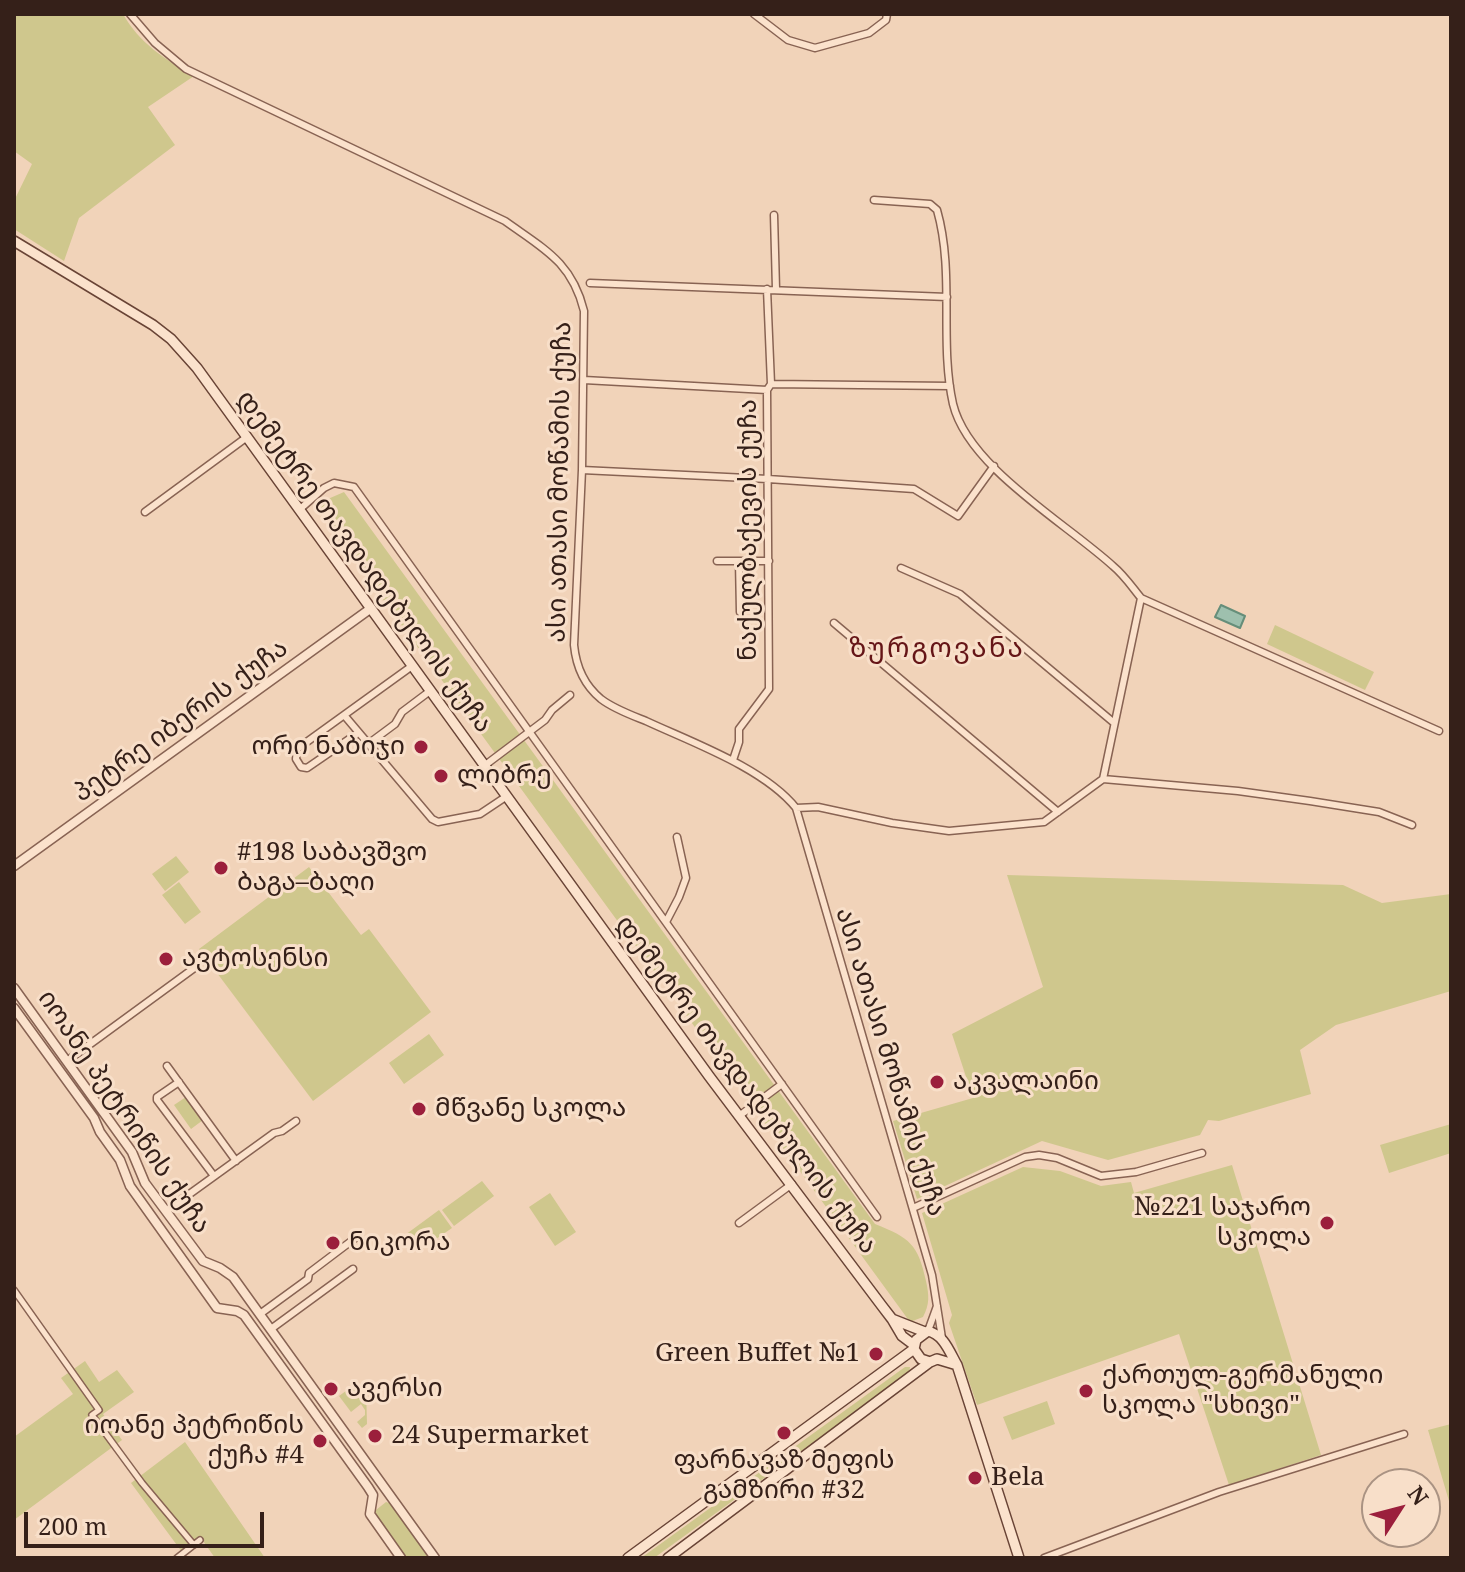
<!DOCTYPE html>
<meta charset="utf-8">
<style>
body{margin:0}
#map{position:relative;width:1465px;height:1572px;overflow:hidden;background:#f1d3b9;font-family:"Noto Serif",serif}
canvas{display:block}
.frame{position:absolute;inset:0;border:16px solid #352019;pointer-events:none}
.north{position:absolute;left:1361px;top:1468px;width:80px;height:80px;box-sizing:border-box;background:#f8dfc9;border:2px solid #aa9383;border-radius:50%;rotate:54deg;font-size:22px;font-weight:700;line-height:32px;text-align:center;color:#352019}
.north::after{content:'';display:block;margin:auto;width:28px;height:36px;background:#9b1f3c;clip-path:polygon(50% 0,100% 100%,50% 72%,0 100%)}
.scale{position:absolute;left:24px;top:1512px;width:240px;height:36px;box-sizing:border-box;border:4px solid #352019;border-top:0;padding-left:10px;font-size:24px;line-height:28px;white-space:nowrap;color:#352019;-webkit-text-stroke:6px #f8dfc9;paint-order:stroke}
</style>
<div id="map">
<canvas width="1465" height="1572"></canvas>
<div class="frame"></div>
<div class="north">N</div>
<div class="scale">200 m</div>
</div>
<script>
const ctx = document.querySelector('canvas').getContext('2d');
ctx.lineJoin = 'round';
function fill(path, color) {
  ctx.fillStyle = color;
  ctx.fill(path, 'evenodd');
}
function strokePath(path, color, width, dash) {
  ctx.strokeStyle = color;
  ctx.lineWidth = width;
  ctx.lineCap = dash ? 'butt' : 'round';
  ctx.setLineDash(dash || []);
  ctx.stroke(path);
}
function write(font, color, halo, rows, align = 'center') {
  ctx.font = font + ' "Noto Serif","Noto Sans Georgian",serif';
  ctx.lineWidth = 6;
  ctx.setLineDash([]);
  ctx.textBaseline = 'middle';
  ctx.strokeStyle = halo;
  ctx.fillStyle = color;
  for (const [text, x, y, turn = 0] of rows) {
    ctx.save();
    ctx.translate(x, y);
    ctx.rotate((+turn || 0) * Math.PI / 180);
    ctx.textAlign = isNaN(turn) ? turn : align;
    if (halo) ctx.strokeText(text, 0, 0);
    ctx.fillText(text, 0, 0);
    ctx.restore();
  }
}
fill(new Path2D(`
 M14,14H123C139,43 166,60 194,76L148,107L175,145L79,218L64,261L14,229V201L32,164L14,151Z
 M344,492L875,1224C910,1238 918,1244 926,1281C929,1295 930,1304 923,1317L910,1322L314,505Z
 M1275,625L1374,672L1365,690L1267,644Z
 M176,856L189,872L165,891L152,874Z
 M309,867L361,935L369,929L431,1012L313,1101L199,949Z
 M1007,875L1343,885L1382,903L1451,894V991L1336,1025L1300,1050L1311,1094L1219,1121L1208,1120L1200,1135L1108,1160L1042,1141L917,1199L893,1121L973,1098L952,1034L1043,987Z
 M179,882L201,912L185,924L162,895Z
 M429,1034L444,1055L404,1084L389,1063Z
 M186,1097L203,1120L191,1129L174,1105Z
 M1451,1124V1153L1389,1173L1380,1145Z
 M1232,1165L1321,1455L1229,1485L1179,1334L977,1405L949,1323L952,1315L922,1213L1023,1167L1060,1171L1101,1186L1131,1182L1134,1193Z
 M482,1181L494,1196L454,1226L442,1210Z
 M550,1193L576,1232L555,1246L529,1207Z
 M439,1210L452,1228L417,1252L405,1235Z
 M85,1361L99,1382L117,1370L134,1392L103,1414L122,1440L14,1520V1437L73,1394L61,1378Z
 M905,1367H910L909,1373L654,1558H641Z
 M354,1385L356,1395L366,1387L367,1424L362,1428L357,1422L365,1415V1410L361,1404L351,1412L339,1396Z
 M1047,1401L1055,1424L1012,1440L1003,1417Z
 M1451,1424V1500L1449,1501L1428,1430Z
 M185,1442L265,1558H215L201,1538L182,1552L131,1483Z
 M386,1502L392,1504L431,1558H405L375,1517L376,1510Z`), '#cfc78d');
const water = new Path2D(`
 M1221,605L1245,616L1240,628L1215,617Z`);
fill(water, '#9ec0ae');
strokePath(water, '#668e7a', 2);
const pedestrian = new Path2D(`
 M14,1290L99,1410L92,1415L142,1483L194,1545
 M177,1558L200,1540`);
const minor = new Path2D(`
 M130,14L155,43L186,69L505,221C544,249 572,262 584,311L582,470L574,645C576,666 584,685 601,699C614,709 631,715 646,721C691,742 764,768 796,808L932,1275L942,1338
 M754,14L788,40L815,48L869,33L886,20L887,14
 M874,200L930,204L937,210C955,273 939,341 953,404C968,467 1066,523 1113,566C1124,575 1132,587 1141,598L1439,731
 M774,215L776,289
 M590,283L947,297
 M584,380L767,390
 M771,384L950,386
 M582,470L768,479L914,489L958,516L994,466
 M299,510L324,488L334,483L354,487L877,1217
 M145,512L247,437
 M717,561H769
 M739,561L740,612
 M901,568L960,594L1113,722
 M834,623L1058,812
 M344,715L432,819L438,822L480,814L507,796
 M358,733L307,768L301,767L296,759L297,749L412,666
 M368,744L395,724L402,712L430,691
 M733,760L739,742V729L769,689L767,390L771,384L767,289
 M484,766L545,720L552,710L570,695
 M1103,779L1238,791L1310,801L1379,812L1412,825
 M796,808L818,807L892,823L949,831L1044,822L1103,779L1141,598
 M666,922L679,897L686,878L677,837
 M67,1061L197,966
 M167,1066L236,1161
 M179,1082L157,1097V1100L214,1176
 M739,1116L782,1084
 M913,1208L1025,1157L1039,1155L1057,1158L1101,1176L1136,1172L1202,1153
 M166,1211L274,1133L282,1131L296,1121
 M739,1223L792,1184
 M260,1314L308,1279L309,1273L358,1236
 M271,1329L353,1269
 M928,1331L937,1306
 M1044,1558L1219,1492L1404,1434`);
const tertiary = new Path2D(`
 M14,866L370,609
 M14,988L132,1152L145,1183L203,1261L220,1268L233,1277L435,1558
 M14,1008L94,1118L100,1132L120,1160L130,1186L217,1308L237,1311L244,1315L368,1487L373,1495L370,1514L401,1558`);
const secondary = new Path2D(`
 M14,241L153,325L171,339L197,368L709,1076L882,1306L892,1319L925,1332
 M892,1319L902,1336L914,1345
 M957,1365L937,1359L930,1362L921,1359L914,1349L916,1340L928,1331C944,1335 949,1351 957,1365L1019,1558
 M628,1558L914,1349
 M668,1558L930,1362`);
strokePath(pedestrian, '#886353', 8);
strokePath(minor, '#886353', 9);
strokePath(tertiary, '#886353', 11);
strokePath(secondary, '#694436', 12);
strokePath(pedestrian, '#fbe2cc', 5);
strokePath(minor, '#fbe2cc', 6);
strokePath(tertiary, '#fbe2cc', 8);
strokePath(secondary, '#fbe2cc', 9);
for (const [x, y, r, color] of [
 [421,747,8,"#9b1f3c"],
 [441,776,8,"#9b1f3c"],
 [221,868,8,"#9b1f3c"],
 [166,959,8,"#9b1f3c"],
 [937,1082,8,"#9b1f3c"],
 [419,1109,8,"#9b1f3c"],
 [1327,1223,8,"#9b1f3c"],
 [333,1243,8,"#9b1f3c"],
 [876,1354,8,"#9b1f3c"],
 [331,1389,8,"#9b1f3c"],
 [1086,1391,8,"#9b1f3c"],
 [784,1433,8,"#9b1f3c"],
 [375,1436,8,"#9b1f3c"],
 [320,1441,8,"#9b1f3c"],
 [975,1478,8,"#9b1f3c"]
]) {
  const dot = new Path2D();
  dot.arc(x, y, r, 0, 2 * Math.PI);
  ctx.fillStyle = color;
  ctx.fill(dot);
  strokePath(dot, '#f8dfc9', 3);
}
write('26px', '#352019', '#f8dfc9', [
 ["ასი ათასი მოწამის ქუჩა",560,482,-89],
 ["ნაქულბაქევის ქუჩა",749,530,-90],
 ["დემეტრე თავდადებულის ქუჩა",364,562,54],
 ["პეტრე იბერის ქუჩა",181,721,-36],
 ["ასი ათასი მოწამის ქუჩა",890,1062,73],
 ["დემეტრე თავდადებულის ქუჩა",746,1085,53],
 ["იოანე პეტრიწის ქუჩა",124,1112,56]
]);
write('26px', '#352019', '#f8dfc9', [
 ["ორი ნაბიჯი",405,747,"right"],
 ["ლიბრე",457,776],
 ["#198 საბავშვო",237,853],
 ["ბაგა–ბაღი",237,883],
 ["ავტოსენსი",182,959],
 ["აკვალაინი",953,1082],
 ["მწვანე სკოლა",435,1109],
 ["№221 საჯარო",1311,1208,"right"],
 ["სკოლა",1311,1238,"right"],
 ["ნიკორა",349,1243],
 ["Green Buffet №1",860,1354,"right"],
 ["ქართულ-გერმანული",1102,1376],
 ["სკოლა \"სხივი\"",1102,1406],
 ["ავერსი",347,1389],
 ["იოანე პეტრიწის",304,1426,"right"],
 ["ქუჩა #4",304,1456,"right"],
 ["24 Supermarket",391,1436],
 ["ფარნავაზ მეფის",784,1461,"center"],
 ["გამზირი #32",784,1491,"center"],
 ["Bela",991,1478]
], 'left');
ctx.letterSpacing = '2px';
write('28px', '#651517', '#f8dfc9', [
 ["ზურგოვანა",937,649]
]);
ctx.letterSpacing = '0px';
</script>
